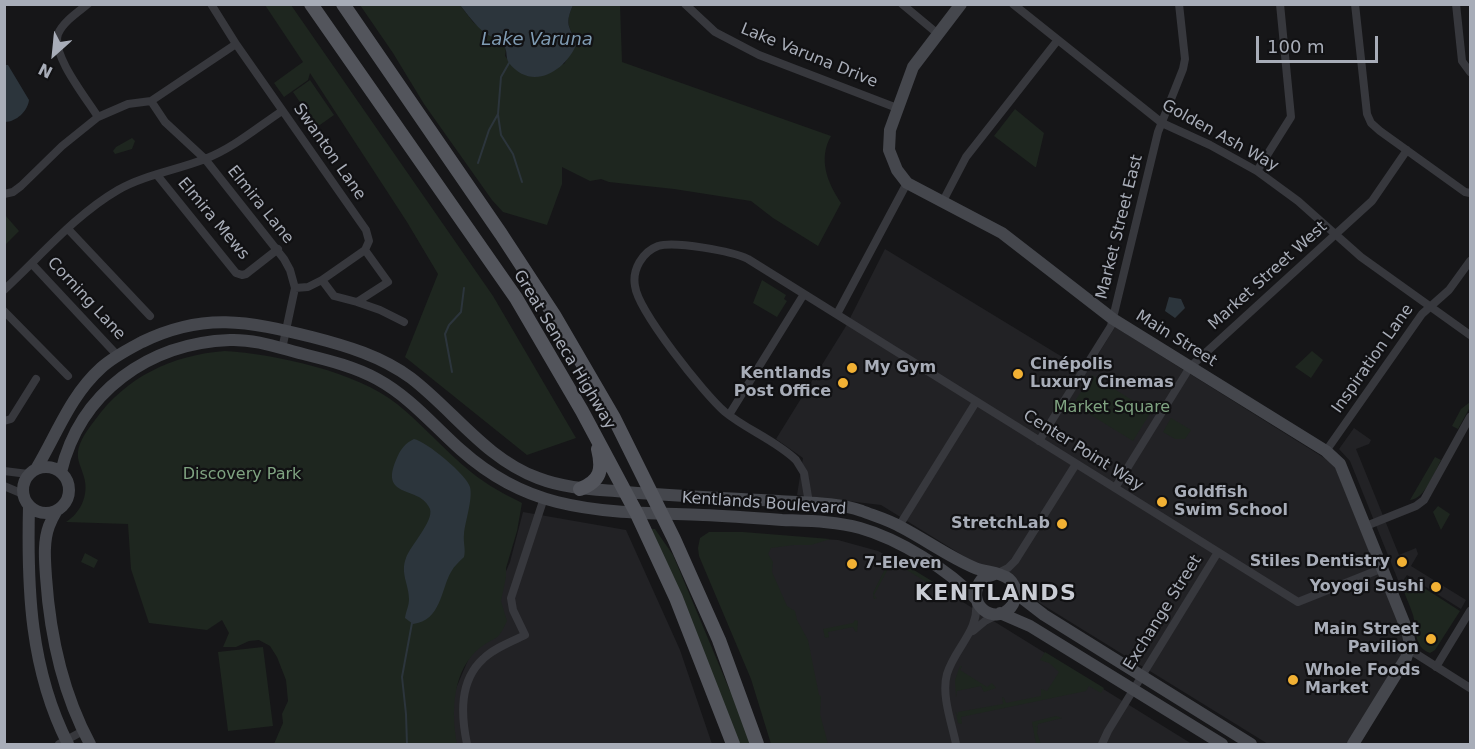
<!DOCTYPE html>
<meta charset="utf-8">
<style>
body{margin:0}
#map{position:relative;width:1475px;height:749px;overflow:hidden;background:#161618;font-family:"DejaVu Sans",sans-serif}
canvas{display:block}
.frame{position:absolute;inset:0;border:6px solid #a8adb8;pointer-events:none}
.north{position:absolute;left:24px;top:24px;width:60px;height:60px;-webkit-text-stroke:4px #111113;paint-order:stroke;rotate:207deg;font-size:16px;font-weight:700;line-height:24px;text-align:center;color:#a8adb8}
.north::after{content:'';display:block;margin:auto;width:21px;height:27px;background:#a8adb8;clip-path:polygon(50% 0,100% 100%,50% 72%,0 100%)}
.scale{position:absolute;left:1256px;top:36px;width:122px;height:27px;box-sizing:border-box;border:3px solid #a8adb8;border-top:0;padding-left:8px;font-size:18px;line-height:21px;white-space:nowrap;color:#a8adb8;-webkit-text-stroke:4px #111113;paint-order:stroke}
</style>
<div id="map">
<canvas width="1475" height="749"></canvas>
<div class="frame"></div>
<div class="north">N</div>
<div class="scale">100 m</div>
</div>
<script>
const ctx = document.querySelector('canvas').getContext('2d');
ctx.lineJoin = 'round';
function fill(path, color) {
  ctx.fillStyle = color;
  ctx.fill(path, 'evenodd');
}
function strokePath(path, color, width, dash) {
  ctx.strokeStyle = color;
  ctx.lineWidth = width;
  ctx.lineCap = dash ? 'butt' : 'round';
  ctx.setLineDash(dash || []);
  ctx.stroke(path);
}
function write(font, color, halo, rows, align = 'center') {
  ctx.font = font + ' "DejaVu Sans",sans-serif';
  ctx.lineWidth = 4.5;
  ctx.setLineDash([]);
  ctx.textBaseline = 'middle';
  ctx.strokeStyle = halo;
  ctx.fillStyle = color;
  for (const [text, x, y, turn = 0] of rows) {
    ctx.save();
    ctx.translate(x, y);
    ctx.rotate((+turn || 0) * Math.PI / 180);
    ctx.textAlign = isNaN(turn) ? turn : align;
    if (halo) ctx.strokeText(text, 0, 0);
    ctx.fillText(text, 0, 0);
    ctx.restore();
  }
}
fill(new Path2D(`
 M885,249L1087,372L1115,327L1334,464L1403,634L1404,641L1399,661L1347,744H1268L881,505L797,495L803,458L776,439L846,326Z
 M1354,428L1371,440L1369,444L1356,449L1399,555L1416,548L1418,554L1411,566L1466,600L1461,609L1407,575L1400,585L1350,461L1339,449Z
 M523,512L626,530L680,650L712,744H455L451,732L454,693L510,562Z
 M720,533L838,540L878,551L895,560L1192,744H775Z`), '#222225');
fill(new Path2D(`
 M265,5H291L493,296L576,438L527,455L405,357L438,274L407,222L310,73L308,80L284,97L274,83L303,62Z
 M360,5H460L473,22L504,45L506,49L505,56L518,71L564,64L577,43C568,25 565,23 573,5H620L622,62L831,136C818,159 827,182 841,203L818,246L773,218L751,201L674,189L609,182L601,179L590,181L562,167V184L547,225L503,212L492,200L424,104L393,53Z
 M310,80L334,115L317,127L293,92Z
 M1015,109L1044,133L1036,167H1035L994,136Z
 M132,138L135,141L132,149L115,154L113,151L116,147Z
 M5,215L19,231L5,245H4Z
 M762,280L786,295L784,299L787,301L777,317L753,303Z
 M225,351C275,354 358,372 397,404C423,425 445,451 471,472C487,485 504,494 522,503L517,531L506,568V577L501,601L507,621C497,642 498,635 481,647C452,669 451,712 457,744H274L283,723L282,714L288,701L286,680L277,657L270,646L259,640L249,641L236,647H223L229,633L222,620L207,630L149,623L131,569L128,524L66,522C82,512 90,492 83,474C81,466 77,461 78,452C79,441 88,429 95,420C126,377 172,355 225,351Z
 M1312,351L1323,360L1311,378L1295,367Z
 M1092,375L1151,412L1133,441L1073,404Z
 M1470,402V407L1458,429L1452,426L1461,409Z
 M1171,418L1191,430L1185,439H1175L1163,432Z
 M1435,457L1441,460C1434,473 1425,499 1410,500Z
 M1438,506L1450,514L1441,530L1433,512Z
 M650,529H655L673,555L730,691H733L752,744H738Z
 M709,532H743L830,539L811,545H794L771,548L768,554L773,562L772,572L787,606L795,611L797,620L808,640L819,695L821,696L820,714L828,744H771L751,679L699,556L698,548L700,538Z
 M85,553L98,560L94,568L81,562Z
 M891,557H893L951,593L949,596L897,564L895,568L890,565L874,595L877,598L874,599L873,593Z
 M1407,577L1460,611L1435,650L1430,653C1413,647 1417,629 1413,615C1410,605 1405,596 1402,586Z
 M855,620L858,621L857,632L855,631L853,627L828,632L829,637L825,638L823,629L853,623Z
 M263,647L273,726L228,731L218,652Z
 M1045,652L1104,688L1101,693L1089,686L1086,691L961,717L962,724L958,723L955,710L958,716V712L1003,704L1002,697L1004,698L1006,703L1041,696V689L1047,691L1059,672L1049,663L1040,660Z
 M960,666H962L960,670L987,687L992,683L996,688L984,692L981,686L957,691L956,697L955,680Z
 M1056,716L1062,718L1038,724V726L1034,727H1038L1037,733L1041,744H1036L1032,722Z`), '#1e261f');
fill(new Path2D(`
 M460,5H573C565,24 568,25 577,43C566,71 532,92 509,63C505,57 508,51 504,46C500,40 491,37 485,33C475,25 468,15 460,5Z
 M4,65H8L29,100C28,111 16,122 5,122Z
 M1169,297L1181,299L1185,308L1175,318L1165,311Z
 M414,439C426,441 467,475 470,487C473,499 465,522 464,534C463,542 466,550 464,557C459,562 454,566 451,572C441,589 441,621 413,624L405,618C406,611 409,606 409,599C409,585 400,573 406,558C410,546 434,521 430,509C421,485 379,500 396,460C400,450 405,443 414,439Z`), '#2c353c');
strokePath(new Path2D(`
 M498,115L501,135L513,154L522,182
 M478,163L489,130L498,114L501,77L509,63
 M452,372L445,334L449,325L461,312L464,288
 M407,744L406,714L402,677L412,623`), '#2c353c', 2);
strokePath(new Path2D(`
 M88,4C78,12 63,22 58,34C51,55 87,99 98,117
 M211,4L236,44L366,230L369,241L365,250L322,280L308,287L295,288
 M685,4L715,32L759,55L897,108
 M902,4L938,34
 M1013,4L1162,123L1210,145L1257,171L1298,201L1361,257L1470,335
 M1355,4L1367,114L1371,123L1380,131L1465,192L1470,193
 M1456,4L1462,61L1470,72
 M151,101L165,122L205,159L284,259L290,270L295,288L282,349
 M1257,171L1291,117L1280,4
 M157,175L236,273L242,275L246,274L278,249
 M4,194L13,192L21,186L62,146L98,117L128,104L151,101L236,44
 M943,201L966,157L1057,41
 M68,229L150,316
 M32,264L117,355
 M322,280L334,296L357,302L388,282L365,250
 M4,290C41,256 75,215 118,190C144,175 177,170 205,159C232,149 258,127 282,111
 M357,302L380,310L404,322
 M4,311L68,376
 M837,314L907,183
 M729,415L804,294
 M4,421L11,419L36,379
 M1039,441L1111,326L1158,132L1183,69L1185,59L1179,4
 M1326,451L1422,314L1449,290L1470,261
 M4,471L28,474
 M4,486L23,494
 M1115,488L1190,367L1372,201L1407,150
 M809,503L804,473L796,460C775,440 747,430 725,412C704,394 638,311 635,286C632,270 642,252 658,246C675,241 732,251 748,259L1298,602L1383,568
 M899,526L976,402
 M1366,526L1416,506L1424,500L1470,417
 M996,574L1008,568L1015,561L1076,464
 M973,631L985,621L997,615
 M1410,650L1470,688
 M1436,667L1470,611
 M59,744L83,731
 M467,744C461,715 459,681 483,659C494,648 511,642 525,635L513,610L511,598L544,498
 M956,744C952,724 941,695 947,674C955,647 980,631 976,600
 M1102,744L1108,731L1218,552`), '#37383d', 8);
strokePath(new Path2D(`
 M961,4L913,67L894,119L890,130L889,150L897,170L907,183L1002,233L1113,319L1326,451L1340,464L1407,630L1410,644L1406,658L1353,744
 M23 490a23 23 0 1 1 46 0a23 23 0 1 1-46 0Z
 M36,469C57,434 70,396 101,368C113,357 127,350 142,342C203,312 248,321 312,337C347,346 381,356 411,378C454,411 486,459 538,478C564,488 589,489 615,491C669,496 724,498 778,501C806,503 835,502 862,511C875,516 889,520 901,527C926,540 949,557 975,568C985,572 1000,572 1009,579C1017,586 1017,599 1011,607C994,627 963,603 982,579L995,574
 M61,472C80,392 149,343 230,340C257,339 282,349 307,355C331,361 355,367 377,379C410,397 433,425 461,450C489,475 521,493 557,502C605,514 654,513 703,515C730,516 756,518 782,520C808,521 835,521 860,528C899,539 949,570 976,599
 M29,506C27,589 30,669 68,744
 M57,510C54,515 51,521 49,526C43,542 45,561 46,577C50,636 62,692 90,744
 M1014,586L1022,598L1044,615L1251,744
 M1000,613L1030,626L1222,744`), '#45474d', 12);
strokePath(new Path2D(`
 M311,4L516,298L582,411L637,514L676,598L733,744
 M343,4L501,234L554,315L614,418L674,539L719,640L757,744
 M580,489C601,481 603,469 598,449`), '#53555c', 14);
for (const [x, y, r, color] of [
 [852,368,6,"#f2b134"],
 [1018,374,6,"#f2b134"],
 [843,383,6,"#f2b134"],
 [1162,502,6,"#f2b134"],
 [1062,524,6,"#f2b134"],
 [1402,562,6,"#f2b134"],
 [852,564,6,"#f2b134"],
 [1436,587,6,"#f2b134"],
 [1431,639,6,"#f2b134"],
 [1293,680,6,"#f2b134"]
]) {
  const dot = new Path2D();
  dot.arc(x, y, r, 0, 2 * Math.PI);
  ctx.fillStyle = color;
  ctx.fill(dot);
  strokePath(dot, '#111113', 2);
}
write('16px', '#a8adb8', '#111113', [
 ["Lake Varuna Drive",809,56,22],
 ["Golden Ash Way",1220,136,29],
 ["Swanton Lane",329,152,55],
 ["Elmira Lane",260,205,51],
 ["Elmira Mews",213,219,50],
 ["Market Street East",1120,227,-76],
 ["Market Street West",1268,276,-42],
 ["Corning Lane",86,299,47],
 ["Main Street",1176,339,32],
 ["Great Seneca Highway",564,350,59],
 ["Inspiration Lane",1373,359,-55],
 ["Center Point Way",1083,451,32],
 ["Kentlands Boulevard",764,504,4],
 ["Exchange Street",1163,613,-58]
]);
write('bold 16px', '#a8adb8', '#111113', [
 ["Cinépolis",1030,365],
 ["Luxury Cinemas",1030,383],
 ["My Gym",864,368],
 ["Kentlands",831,374,"right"],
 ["Post Office",831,392,"right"],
 ["Goldfish",1174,493],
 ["Swim School",1174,511],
 ["StretchLab",1050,524,"right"],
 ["Stiles Dentistry",1390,562,"right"],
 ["7-Eleven",864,564],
 ["Yoyogi Sushi",1424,587,"right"],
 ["Main Street",1419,630,"right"],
 ["Pavilion",1419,648,"right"],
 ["Whole Foods",1305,671],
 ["Market",1305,689]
], 'left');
write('16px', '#7fa381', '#111113', [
 ["Market Square",1112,408],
 ["Discovery Park",242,475]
]);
write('italic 18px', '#7f9bb3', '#111113', [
 ["Lake Varuna",537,40]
]);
ctx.letterSpacing = '1.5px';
write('bold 22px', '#c9ccd4', '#111113', [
 ["KENTLANDS",996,594]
]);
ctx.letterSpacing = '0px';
</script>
